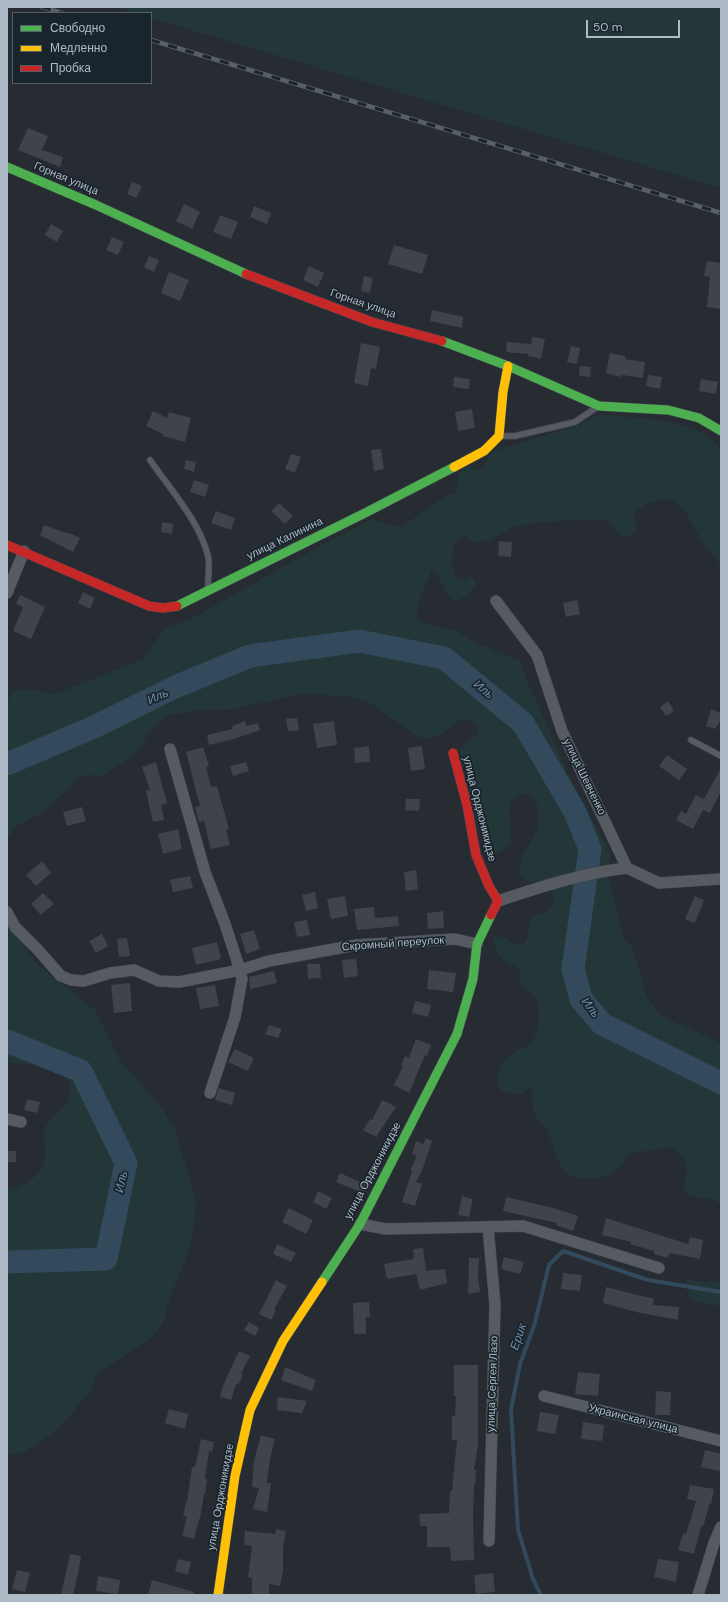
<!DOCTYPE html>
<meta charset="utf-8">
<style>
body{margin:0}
#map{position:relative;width:728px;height:1602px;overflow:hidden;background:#262c32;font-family:"DM Sans",sans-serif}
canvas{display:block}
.frame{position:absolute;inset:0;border:8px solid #aebac5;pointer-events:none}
.legend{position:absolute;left:12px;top:12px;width:140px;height:72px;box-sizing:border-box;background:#19242d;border:1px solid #55606a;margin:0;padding:5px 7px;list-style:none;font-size:12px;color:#aebac5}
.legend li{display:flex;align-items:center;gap:8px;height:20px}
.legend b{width:20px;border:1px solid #55606a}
.scale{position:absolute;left:586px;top:20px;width:94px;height:18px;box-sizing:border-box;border:2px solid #aebac5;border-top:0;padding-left:5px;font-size:12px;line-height:14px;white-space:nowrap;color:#aebac5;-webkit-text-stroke:3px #19242d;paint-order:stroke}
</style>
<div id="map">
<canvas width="728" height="1602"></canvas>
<div class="frame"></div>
<ul class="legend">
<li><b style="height:5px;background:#4caf50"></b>Свободно</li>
<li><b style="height:5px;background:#ffc107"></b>Медленно</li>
<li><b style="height:5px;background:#c62828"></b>Пробка</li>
</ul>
<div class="scale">50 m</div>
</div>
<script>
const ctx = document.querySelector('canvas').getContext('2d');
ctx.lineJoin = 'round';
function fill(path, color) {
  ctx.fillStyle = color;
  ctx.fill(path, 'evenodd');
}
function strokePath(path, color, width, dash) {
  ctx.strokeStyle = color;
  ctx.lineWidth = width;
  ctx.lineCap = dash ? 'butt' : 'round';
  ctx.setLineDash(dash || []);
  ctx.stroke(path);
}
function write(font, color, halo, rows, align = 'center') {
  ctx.font = font + ' "DM Sans",sans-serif';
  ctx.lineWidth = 3.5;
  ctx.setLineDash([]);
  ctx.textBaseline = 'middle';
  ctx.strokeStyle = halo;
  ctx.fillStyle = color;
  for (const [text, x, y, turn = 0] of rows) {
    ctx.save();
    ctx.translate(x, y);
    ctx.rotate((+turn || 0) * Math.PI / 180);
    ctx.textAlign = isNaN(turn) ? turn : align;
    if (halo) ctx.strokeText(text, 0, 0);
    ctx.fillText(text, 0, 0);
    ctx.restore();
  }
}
fill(new Path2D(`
 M116,7H721V188L151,18V13H136Z
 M601,414C631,418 703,419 719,448C725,458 717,472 721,484V567L715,556L703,544L686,512L674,500L665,499L648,503L634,513L637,531L630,536L622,537L611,524L605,519L539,522L513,527L491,540L472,542L467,536L459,539L453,545L452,564L453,572L458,579L465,580L472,576L476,584C471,593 466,597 456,601L448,597L438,575L432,570C425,585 416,602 417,619L432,626L458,631L474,642L520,661L523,671L569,776L610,853L609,880L624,940L631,945L642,978L646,995L656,1010L661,1016L721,1043V1204C717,1202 711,1199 707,1198C699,1197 690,1199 685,1190C682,1183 688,1176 687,1169C687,1159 678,1149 668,1148C662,1147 636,1153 628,1154C624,1166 614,1175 602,1177C591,1179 571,1180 564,1171C557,1163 552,1141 548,1131C545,1124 539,1122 536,1117C531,1109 533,1097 532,1087C519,1096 516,1096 501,1090C495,1081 497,1068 505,1059C511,1052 524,1049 531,1043C538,1038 541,1009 538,1002C534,994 527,989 520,984V969C502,960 498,959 493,939L500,936L516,944H524L528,936L530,918C541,914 558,909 553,894C552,890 548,887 545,886C537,882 529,882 521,878C515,861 529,846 536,831C540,821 540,799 529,794C525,793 521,794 517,796C494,808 532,847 492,855L479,834L460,750L465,743L478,733V725C475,724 472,721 469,720C450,715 443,749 415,735L369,702L351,697L304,693L234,709L196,710L171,715L163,718L150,730L142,745L130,758L102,776L93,775L77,778L71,786L41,814L18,825L7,839V704C14,679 38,693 55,694L145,658L165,627L189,620L311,551L372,519L396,527L404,525L448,495L455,493C459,480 456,473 468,465L474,470L482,469L490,455L496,450L576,426Z
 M7,923L36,963L96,1011L119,1059L162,1108L175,1130L195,1198L196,1206L193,1232L189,1250L170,1298L163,1323L152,1337L146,1342L139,1346L99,1372L94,1380L92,1390C69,1415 43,1453 7,1455V1191C28,1184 48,1174 45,1148C45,1141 42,1134 45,1128C50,1118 61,1112 67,1102C86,1066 28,1065 7,1062Z
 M685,1280H693L701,1282L721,1281V1306L696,1301L689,1297Z`), '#233738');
strokePath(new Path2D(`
 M541,1595L533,1579L518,1530L511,1410L520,1364L534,1326L549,1265L563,1251L648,1280L721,1292`), '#33495c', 4);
strokePath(new Path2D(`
 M7,764L94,727L175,687L250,656L359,641L444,658L523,723L575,812L590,849L573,969L581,999L602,1024L721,1083
 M7,1041L81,1071L126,1163L106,1259L7,1262`), '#33495c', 23);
fill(new Path2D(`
 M28,128L48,136L42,150L63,157L60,167L18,150Z
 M132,182L142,186L136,198L127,194Z
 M184,204L200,212L192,229L176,221Z
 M254,206L271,213L267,224L250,217Z
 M220,215L238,222L231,239L213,232Z
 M51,224L63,231L57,242L45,235Z
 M112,237L124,242L118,255L106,250Z
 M394,245L428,255L422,274L388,264Z
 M149,256L159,260L154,272L144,267Z
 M707,261L721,263V309L707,307L710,277L704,276Z
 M309,266L324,273L318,287L303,280Z
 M169,272L189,280L180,301L161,293Z
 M364,276L373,278L370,293L361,291Z
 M432,310L463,317L462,328L430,321Z
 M532,337L545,339L541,359L528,356L529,354L506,352L507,342L531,344Z
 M361,343L380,347L376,369L371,368L368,386L354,383Z
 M571,346L580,348L577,364L567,362Z
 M610,353L625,356V359L645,362L643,378L622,375L621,377L606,373Z
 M580,366L591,367L590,377L579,376Z
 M648,375L662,377L660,389L646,386Z
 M454,377L470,379L469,389L453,387Z
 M701,379L718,382L716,394L699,391Z
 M472,409L475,428L458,431L455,412Z
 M153,411L167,418L169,412L191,418L185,442L163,436V434L146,426Z
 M381,449L384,469L374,471L371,450Z
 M291,454L301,457L295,473L285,469Z
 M186,460L196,462L194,472L184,469Z
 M194,480L209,485L205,497L190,492Z
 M279,503L293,516L285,524L271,511Z
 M216,511L235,518L231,530L211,523Z
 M162,522L173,524L172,534L161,532Z
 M44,525L69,534V533L80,538L73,552L40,535Z
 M499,541L512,542L511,557L498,556Z
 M83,592L95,598L90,609L78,603Z
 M20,595L45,607L31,639L13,631L23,607L16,604Z
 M577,600L580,614L566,617L563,603Z
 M668,701L674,711L666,716L660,707Z
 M711,709L721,713V720L715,729L706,726Z
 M297,718L299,730L288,731L286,719Z
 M245,721L247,726L258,723L260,730L234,739L209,745L207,735L233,729L232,726Z
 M334,721L337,745L317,748L313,724Z
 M369,746L370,762L355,763L354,748Z
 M422,746L425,769L411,771L408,748Z
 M203,747L209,766L206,767L211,787L217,786L229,829L226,830L230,845L211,849L204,821L199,822L195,807L200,806L186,752Z
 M667,755L687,769L679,780L659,766Z
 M156,762L167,803L161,805L164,820L153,822L146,791L150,790L142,767Z
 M246,762L249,771L233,776L230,766Z
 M721,768V791L710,813L703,810L693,829L676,820L681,811L686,814L696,795L704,799Z
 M406,799H420L419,811L405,810Z
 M82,807L86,821L67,826L63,812Z
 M178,829L182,849L163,854L158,834Z
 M42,861L51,873L36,886L26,875Z
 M416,870L418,889L406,891L404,872Z
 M190,876L193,888L173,892L170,880Z
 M315,892L318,908L306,911L302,895Z
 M43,893L54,904L41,915L31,904Z
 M345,896L348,916L331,919L327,899Z
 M695,896L704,900L695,923L685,919Z
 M374,907L375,918L398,916L399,926L357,930L354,909Z
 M443,911L444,928L428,929L427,913Z
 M307,920L310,935L297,937L294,922Z
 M254,930L260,949L246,954L240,934Z
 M102,934L108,946L96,953L89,941Z
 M127,938L130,956L119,957L117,939Z
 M217,942L221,959L196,965L192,948Z
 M356,959L358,976L344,978L342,960Z
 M307,964H320L321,978L308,979Z
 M429,970L456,973L453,992L427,989Z
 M274,971L277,983L250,989L249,977Z
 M130,983L132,1011L114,1013L111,985Z
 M215,985L219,1006L200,1009L196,988Z
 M415,1001L431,1005L428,1017L412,1013Z
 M269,1025L282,1029L278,1038L265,1034Z
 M416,1039L431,1045L427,1056L425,1055L409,1093L394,1085L403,1066L401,1065L405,1056L409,1058Z
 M235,1049L254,1058L248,1071L228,1062Z
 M219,1088L235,1093L232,1105L215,1100Z
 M27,1099L40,1102L37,1113L24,1110Z
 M382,1100L396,1107L376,1137L363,1130L370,1119L372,1120Z
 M426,1138L432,1141L423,1168L416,1182L422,1184L415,1206L402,1202L412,1171L410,1170L417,1156L412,1154L416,1141L423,1144Z
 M7,1151H16V1162H7Z
 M340,1173L369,1186L365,1194L336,1182Z
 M318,1191L332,1198L326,1209L313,1202Z
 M462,1196L473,1199L469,1217L458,1215Z
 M506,1197L553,1208L578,1216L573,1231L556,1225L557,1223L503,1211Z
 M289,1208L313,1220L306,1234L282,1222Z
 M606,1218L688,1244L690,1237L703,1240L700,1259L669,1253L668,1258L654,1254V1251L630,1244L631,1242L602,1235Z
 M277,1244L296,1253L291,1262L273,1254Z
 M423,1248L426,1271L445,1269L447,1283L420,1290L416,1274L387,1279L384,1264L414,1259L413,1249Z
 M504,1257L524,1262L520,1274L501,1269Z
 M469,1258H479L478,1277L480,1292L468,1294Z
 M563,1273L582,1275L580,1291L561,1289Z
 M276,1280L287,1286L274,1309L276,1310L271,1320L259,1314Z
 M606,1287L654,1299L653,1305L679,1307L678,1320L636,1312L603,1303Z
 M369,1302L370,1317H366V1334H354L353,1303Z
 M249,1322L259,1328L255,1336L244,1330Z
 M239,1351L250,1356L241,1374L243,1375L238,1385L236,1384L231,1400L220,1397L222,1388Z
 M454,1365H478V1444L474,1470H476L475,1485H474L473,1517L474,1560L451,1561L450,1547H427V1526H420L419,1514L449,1513L450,1491H452L457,1440H452V1416H455L456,1396H454Z
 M285,1367L316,1380L312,1391L281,1380Z
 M578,1372L600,1374L598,1396L575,1394Z
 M656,1391L671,1392L670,1415H655Z
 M278,1397L307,1401L302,1413L277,1410Z
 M169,1409L188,1414L185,1429L165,1423Z
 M540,1412L559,1415L555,1434L537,1431Z
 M583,1422L604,1425L602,1441L581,1439Z
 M261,1435L275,1439L270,1458L267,1483H271L267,1512L253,1509L259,1488L252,1487L254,1461Z
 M201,1439L214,1442L212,1452L209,1451L205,1479H207L205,1494H204L200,1519H199L194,1539L182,1536L187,1517L183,1516L186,1502H187L192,1467H195Z
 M705,1450L721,1454L720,1471L701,1467Z
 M690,1485L714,1489L711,1504L710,1503L703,1527L701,1526L694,1554L678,1550L683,1533L686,1534L696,1501L687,1499Z
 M276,1529L286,1531L283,1548V1571L280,1586L269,1584V1595H252V1578L248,1577L252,1546L244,1545L245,1531L275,1534Z
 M70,1554L81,1556L78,1574L73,1595H61Z
 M178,1559L191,1562L188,1575L175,1571Z
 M658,1559L679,1562L676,1582L654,1577Z
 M17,1570L30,1573L25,1592L12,1589Z
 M493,1573L495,1592L476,1594L474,1575Z
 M98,1576L120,1580L118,1594L96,1591Z
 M152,1580L194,1592V1595H148Z`), '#3e4449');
const lane = new Path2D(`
 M500,436H515L575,422L597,407
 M150,460C170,489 200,522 208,556C210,566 208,577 208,587
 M691,740L721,756`);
const street = new Path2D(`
 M7,593L24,551
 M496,601L537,655L562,731L627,868L659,883L721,879
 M170,749L205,872L225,924L240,970L242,979L235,1017L210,1093
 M498,901C540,887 583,873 627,868
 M7,912L15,927L38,950L61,976L71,980L84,981L110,973L134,970L159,981L179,982L240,970L269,961L356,945L455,939L477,944
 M7,1119L21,1122
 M360,1224L386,1229L523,1226L659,1268
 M488,1227L495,1304L489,1541
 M544,1396L721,1441
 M698,1595L714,1543L721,1527`);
const fast = new Path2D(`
 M7,167L96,205L246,274
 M442,341L508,366L599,406L668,410L699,418L721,431
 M177,606L365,513L454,467
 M322,1282L360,1224L457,1034L473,979L477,944L491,915`);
const slow = new Path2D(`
 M454,467L484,451L499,436L503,392L508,366
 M218,1595L235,1476L250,1410L283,1341L322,1282`);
const jam = new Path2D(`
 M246,274L372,322L442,341
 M7,545L149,606L163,608L177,606
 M453,753L467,805L476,855L489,886L498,901L491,915`);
strokePath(lane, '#44484d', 7);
strokePath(street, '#44484d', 12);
strokePath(fast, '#44484d', 10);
strokePath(slow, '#44484d', 10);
strokePath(jam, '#44484d', 10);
strokePath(lane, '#565b61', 5.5);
strokePath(street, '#565b61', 11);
strokePath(fast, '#4caf50', 9);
strokePath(slow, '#ffc107', 9);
strokePath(jam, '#c62828', 9);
const rail = new Path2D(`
 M42,7L62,13
 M151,40L721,213`);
strokePath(rail, '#595f64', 4.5);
strokePath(rail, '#19242d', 3, [9]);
write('11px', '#aebac5', '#19242d', [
 ["Горная улица",66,179,23],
 ["Горная улица",363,304,19],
 ["улица Калинина",285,539,-26],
 ["улица Шевченко",584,777,64],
 ["улица Орджоникидзе",479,809,76],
 ["Скромный переулок",393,944,-4],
 ["улица Орджоникидзе",373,1171,-62],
 ["улица Сергея Лазо",493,1384,-88],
 ["Украинская улица",633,1419,14],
 ["улица Орджоникидзе",221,1497,-80]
]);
write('italic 12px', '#6f8faa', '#19242d', [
 ["Иль",483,690,40],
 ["Иль",158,697,-24],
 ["Иль",590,1008,53],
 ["Иль",122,1182,-78],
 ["Ерик",519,1337,-71]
]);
</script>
